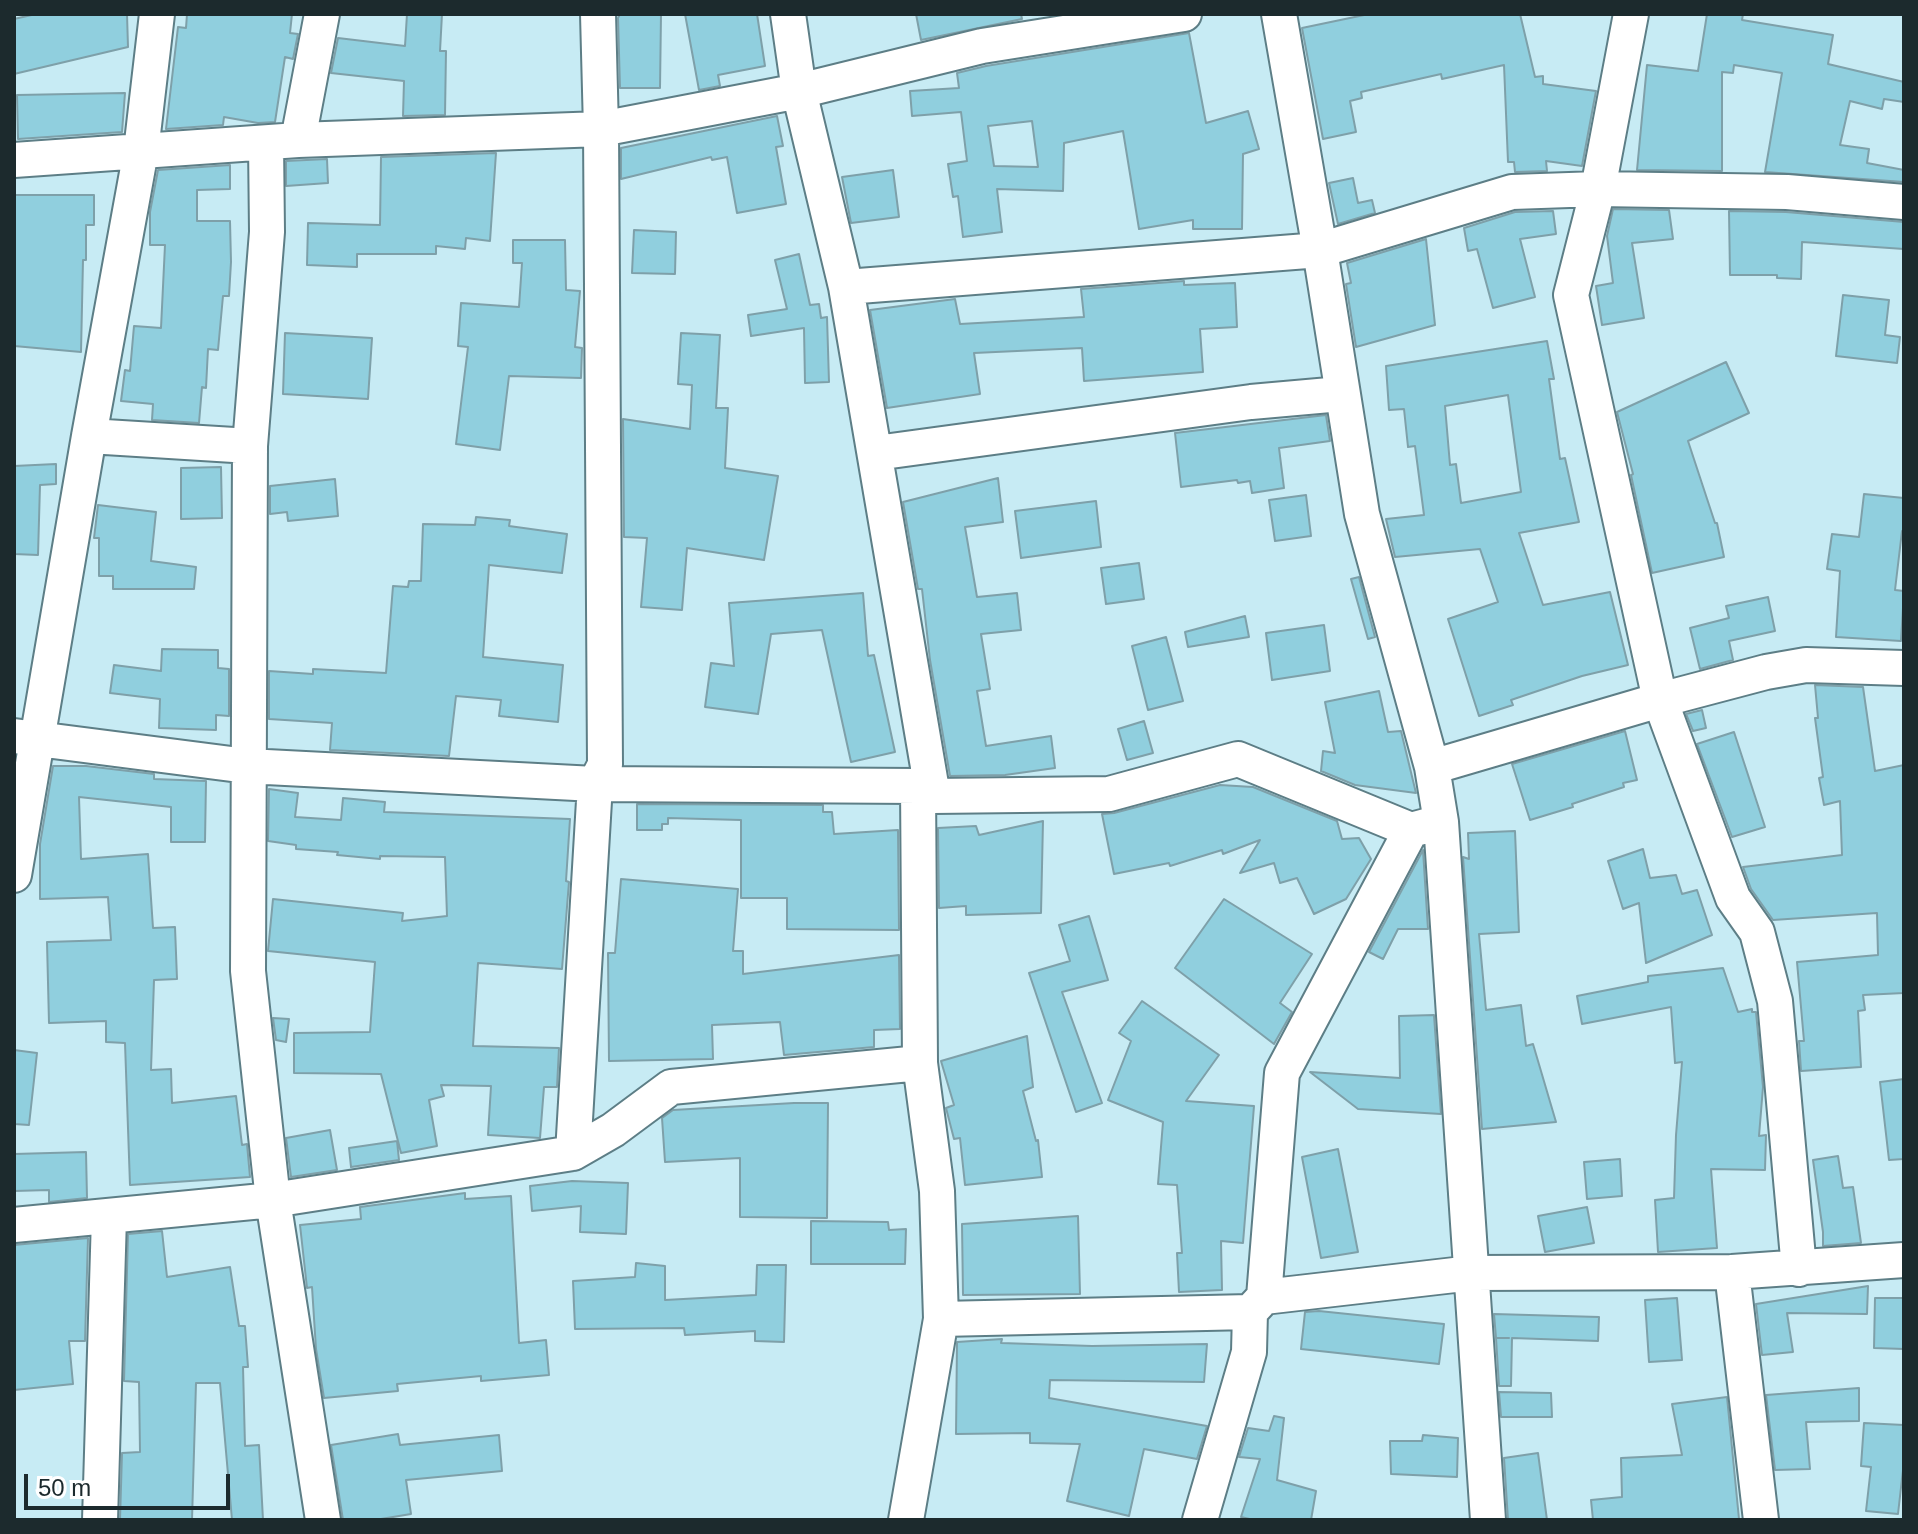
<!DOCTYPE html>
<style>
body{margin:0}
#map{position:relative;width:1918px;height:1534px;overflow:hidden;background:#c7ebf4;font-family:Helvetica,sans-serif}
canvas{display:block}
.frame{position:absolute;inset:0;border:16px solid #1c2a2d;pointer-events:none}
.scale{position:absolute;left:24px;top:1474px;width:206px;height:36px;box-sizing:border-box;border:4px solid #1c2a2d;border-top:0;padding-left:10px;font-size:24px;line-height:28px;white-space:nowrap;color:#1c2a2d;-webkit-text-stroke:6px #fff;paint-order:stroke}
</style>
<div id="map">
<canvas width="1918" height="1534"></canvas>
<div class="frame"></div>
<div class="scale">50 m</div>
</div>
<script>
const ctx = document.querySelector('canvas').getContext('2d');
ctx.lineJoin = 'round';
function fill(path, color) {
  ctx.fillStyle = color;
  ctx.fill(path, 'evenodd');
}
function strokePath(path, color, width, dash) {
  ctx.strokeStyle = color;
  ctx.lineWidth = width;
  ctx.lineCap = dash ? 'butt' : 'round';
  ctx.setLineDash(dash || []);
  ctx.stroke(path);
}
const building = new Path2D(`
 M36,14H127L128,47L14,74V19Z
 M187,14H292L290,33L298,34L293,59L285,57L275,122L258,123L224,117L223,125L166,129L178,27L186,28Z
 M407,14H442L440,51H446L445,115L403,116L404,81L331,73L338,38L405,46Z
 M620,14H661L660,88H620L618,18Z
 M685,14H757L765,66L718,75L720,86L699,90Z
 M916,14H1021L1022,19L921,40Z
 M1369,14H1520L1535,77L1543,76V84L1596,91L1582,166L1546,161L1547,171L1515,172L1514,162H1508L1504,65L1442,79L1441,74L1361,92L1362,98L1350,101L1356,132L1323,139L1302,28Z
 M1707,14H1743L1742,20L1833,35L1828,64L1904,82V102L1884,99L1882,109L1850,101L1840,145L1869,149L1867,163L1904,170V182L1765,172L1782,73L1734,65L1733,73L1722,72V171L1637,170L1647,65L1698,71Z
 M1189,33L1206,123L1248,111L1259,149L1243,154L1242,229H1193V220L1139,229L1123,131L1064,143L1063,191L997,189L1002,232L963,237L958,196L953,197L948,164L967,161L961,112L912,116L910,91L959,88L957,73L986,66ZM1032,121L1038,167L994,166L988,126Z
 M125,93L122,132L18,139L17,95Z
 M777,116L783,146L776,147L786,204L737,213L727,157L712,160L711,157L621,179V148Z
 M496,153L490,241L466,238L465,249L436,246V254H357V267L307,265L308,223L380,225L381,157Z
 M327,159L328,183L286,186V161Z
 M230,165V189L197,190V221H230L231,262L229,296H223L218,350L208,349L206,388L202,387L199,423L152,420L153,404L121,401L125,370L130,371L134,326L161,328L165,245H150V212L158,170Z
 M893,170L899,217L851,223L842,177Z
 M1353,178L1358,203L1372,200L1375,213L1338,224L1329,183Z
 M14,195H94V225H86V260H83L81,352L14,346Z
 M1613,209L1669,210L1673,239L1632,243L1644,318L1602,325L1596,286L1613,283L1607,236Z
 M1553,211L1556,234L1520,239L1535,297L1493,308L1477,249L1468,251L1464,228L1515,212Z
 M1729,211L1786,212L1904,222V249L1802,242L1801,279L1777,278V275H1730Z
 M634,230L676,232L675,274L632,273Z
 M1426,239L1435,325L1356,347L1346,284L1351,283L1347,263Z
 M513,240H565L566,290L580,291L575,347L582,348L581,378L509,376L500,450L456,444L468,347L458,346L461,303L519,307L522,263H513Z
 M799,254L810,305L819,304L821,318L827,317L829,382L805,383L804,328L751,336L748,315L787,309L775,260Z
 M1184,281V285L1235,283L1237,327L1200,329L1203,372L1084,381L1082,348L974,353L980,394L887,408L870,310L955,299L960,324L1084,317L1081,289Z
 M1843,295L1889,300L1885,335L1900,337L1897,363L1836,356Z
 M285,333L372,338L368,399L283,394Z
 M681,333L720,335L716,408H728L725,468L778,476L764,560L687,548L682,610L641,607L647,538L624,537L623,419L690,429L692,385L678,384Z
 M1547,341L1554,379H1549L1560,459L1565,458L1579,522L1519,533L1543,605L1610,592L1628,665L1582,676L1511,700L1513,705L1479,716L1448,619L1498,602L1480,549L1395,557L1386,519L1424,515L1415,446L1408,447L1404,409L1389,410L1386,366ZM1508,395L1521,492L1461,503L1456,464L1450,465L1445,406Z
 M1726,362L1749,413L1688,441L1715,523H1717L1724,557L1652,573L1631,475L1633,474L1617,412Z
 M1326,415L1330,441L1279,448L1284,488L1252,493L1250,481L1238,483L1237,480L1181,487L1175,433Z
 M56,464V484L40,485L38,555L14,554V466Z
 M221,467L222,518L181,519V468Z
 M998,478L1003,522L965,527L977,597L1017,593L1021,630L981,634L990,689L977,691L986,746L1051,736L1055,768L1005,775L950,776L930,660L922,589H918L903,502Z
 M335,479L338,516L288,521L287,512L270,514V486Z
 M1864,494L1904,498V532L1902,531L1895,590L1904,591L1901,641L1836,637L1840,571L1827,569L1832,534L1859,537Z
 M1306,495L1311,536L1275,541L1269,500Z
 M1096,501L1101,547L1021,558L1015,511Z
 M98,505L156,512L151,561L196,567L194,589H113V576H99V538H94Z
 M476,517L510,520L509,526L567,534L562,573L489,565L483,657L563,665L558,722L499,716L501,700L456,696L449,756L330,750L332,723L269,719V671L313,674V669L386,673L393,586L408,587L409,581H421L423,524L475,525Z
 M1139,563L1144,599L1106,604L1101,568Z
 M1359,577L1375,637L1368,639L1351,579Z
 M863,593L868,656L874,655L895,752L851,762L822,630L771,634L758,714L705,707L711,663L734,666L729,603Z
 M1768,597L1775,631L1729,641L1733,660L1700,669L1690,628L1729,618L1726,606Z
 M1245,616L1249,637L1188,647L1185,632Z
 M1324,625L1330,671L1272,680L1266,633Z
 M1166,637L1183,701L1148,710L1132,646Z
 M162,649L218,650V668L229,669V716L216,715V730L159,728L160,699L110,693L114,665L161,671Z
 M1815,685L1863,687L1875,771L1904,765V993L1863,995L1865,1010L1858,1011L1861,1067L1801,1071L1799,1041H1804L1797,962L1878,955L1877,913L1773,920L1751,889L1743,867L1842,855L1840,801L1824,805L1819,778L1823,777L1815,718H1818Z
 M1379,691L1388,732L1401,731L1416,793L1355,785L1321,771L1323,751L1335,753L1325,702Z
 M1702,710L1706,728L1693,731L1686,714Z
 M1144,721L1153,753L1127,760L1118,729Z
 M1625,731L1637,780L1623,783L1624,787L1572,804L1573,807L1530,820L1512,764Z
 M1734,732L1765,827L1732,837L1697,744Z
 M53,766H86L154,774V779L206,781L205,842H171V807L79,797L81,859L148,854L153,928L175,927L177,979L154,980L151,1070L171,1069L172,1103L236,1096L242,1145L247,1144L250,1177L130,1185L125,1043L106,1042V1021L49,1023L47,942L111,940L108,897L40,899V844Z
 M1220,785L1253,787L1337,821L1342,839L1359,838L1371,859L1346,899L1314,914L1297,878L1280,883L1274,863L1240,873L1260,840L1223,854L1222,850L1170,866L1169,863L1114,874L1102,814L1114,813Z
 M269,789L298,793L295,817L341,820L343,798L385,802L384,812L570,819L566,881L569,882L562,969L478,963L473,1046L559,1048L557,1087H544L540,1138L488,1135L491,1086L441,1085L444,1096L429,1100L437,1146L401,1153L381,1074L294,1073V1033L370,1032L375,962L268,951L273,899L403,913L402,921L447,916L445,857L380,856V859L337,855L338,852L296,849V845L268,841Z
 M637,804L823,805V812H832L834,834L898,830L899,930L787,929V898H741V820L668,818V824H662V830H637Z
 M1043,821L1041,913L966,915V906L939,908L938,828L976,826L979,835Z
 M1515,831L1519,932L1479,934L1486,1010L1521,1005L1526,1046L1533,1044L1556,1122L1482,1129L1463,857L1469,859L1468,833Z
 M1643,849L1650,878L1676,875L1682,894L1697,890L1712,935L1646,963L1639,903L1623,909L1608,861Z
 M1423,850L1428,929H1398L1383,959L1369,952Z
 M621,879L738,889L733,951H743V974L899,955L900,1029L874,1030V1047L784,1055L780,1022L712,1025L713,1059L609,1061L608,953H615Z
 M1224,899L1312,954L1280,1003L1292,1012L1274,1044L1175,968Z
 M1089,916L1108,980L1062,992L1102,1103L1076,1112L1029,973L1070,961L1059,925Z
 M1723,968L1738,1012L1752,1009V1012H1756L1763,1087L1759,1136L1766,1135L1765,1170L1711,1169L1717,1248L1658,1252L1655,1200L1674,1198L1676,1135L1682,1062L1675,1063L1671,1007L1582,1024L1577,996L1648,982V976Z
 M1142,1001L1219,1055L1186,1101L1254,1106L1243,1243L1221,1241L1222,1290L1179,1292L1177,1253H1182L1177,1185L1158,1184L1163,1122L1108,1100L1131,1041L1119,1033Z
 M1434,1015L1441,1114L1358,1109L1310,1072L1400,1078L1399,1016Z
 M273,1018L289,1019L286,1042L276,1040Z
 M1027,1036L1033,1087L1023,1091L1036,1141L1038,1140L1042,1177L965,1185L960,1138L954,1139L946,1108L954,1105L941,1061Z
 M14,1050L37,1053L29,1125L14,1124Z
 M1904,1079V1159L1889,1160L1880,1082Z
 M794,1103H828L827,1218L740,1217V1158L665,1162L662,1118L673,1110Z
 M330,1130L337,1170L291,1177L286,1138Z
 M397,1141L399,1160L351,1167L349,1148Z
 M1338,1149L1358,1252L1321,1258L1302,1157Z
 M86,1152L87,1198L49,1202V1190L14,1191V1154Z
 M1838,1156L1843,1188L1853,1187L1861,1243L1823,1246V1232L1813,1160Z
 M1620,1159L1622,1196L1587,1199L1584,1162Z
 M572,1181L628,1183L626,1234L580,1232L581,1206L532,1211L530,1186Z
 M465,1193V1199L511,1196L519,1343L546,1340L549,1375L481,1381V1376L397,1384L398,1391L324,1398L316,1349L312,1287L307,1288L300,1225L361,1219L360,1207Z
 M1587,1207L1594,1243L1545,1252L1538,1216Z
 M1078,1216L1080,1294L963,1295L962,1224Z
 M811,1221L888,1222L889,1230L906,1229L905,1264H811Z
 M162,1231L167,1277L230,1267L239,1326H245L248,1367H243L245,1446L259,1445L263,1520H232L220,1383H196L192,1520H120L122,1453L140,1452L139,1382L124,1381L128,1234Z
 M88,1238L85,1341H69L73,1384L14,1390V1245Z
 M636,1263L665,1266V1300L756,1295L757,1265H786L784,1342L755,1341V1331L685,1335L684,1328L575,1329L573,1281L635,1277Z
 M1868,1286L1867,1314L1787,1313L1793,1352L1762,1355L1756,1304Z
 M1677,1298L1682,1360L1649,1362L1645,1300Z
 M1875,1298H1904V1349L1874,1348Z
 M1319,1311L1444,1324L1439,1364L1301,1349L1305,1312Z
 M1494,1314L1599,1317L1598,1341L1512,1338L1511,1386H1499L1496,1338H1509H1496Z
 M1002,1339L1001,1343L1092,1346L1207,1344L1204,1382L1050,1380L1049,1398L1207,1426L1197,1459L1144,1449L1129,1516L1067,1501L1080,1444L1030,1443V1433L956,1434L957,1342Z
 M1859,1388V1421L1806,1422L1810,1469L1775,1470L1766,1395Z
 M1499,1392L1551,1393L1552,1417H1501Z
 M1727,1397L1739,1519L1593,1520L1591,1500L1622,1497L1621,1458L1682,1455L1672,1404Z
 M1274,1416L1284,1418L1277,1480L1316,1491L1311,1520H1254L1241,1517L1260,1459L1239,1457L1248,1428L1269,1431Z
 M1864,1423L1904,1425V1461L1898,1514L1866,1511L1871,1467L1861,1466Z
 M398,1434L400,1445L499,1435L502,1471L406,1480L411,1514L375,1520H343L331,1445Z
 M1423,1435L1458,1438L1457,1477L1391,1474L1390,1441H1422Z
 M1538,1453L1547,1520H1508L1504,1458Z`);
fill(building, '#90cfde');
strokePath(building, '#7ea0a9', 2);
const minor = new Path2D(`
 M788,14L799,91L846,287L933,796
 M1279,14L1320,250L1362,514L1432,767L1441,822L1488,1520
 M1631,14L1598,189L1571,295L1660,700L1733,898L1757,932L1775,1001L1799,1269
 M298,140L322,14
 M266,143L267,232L250,446L248,971L273,1200L323,1520
 M14,160L298,140L601,129L799,91L982,46L1184,14
 M846,287L1320,250L1512,192L1598,189L1787,192L1904,202
 M89,436L250,446
 M876,453L1251,402L1341,394
 M14,736L247,766L595,784L918,786L924,795L933,796L1109,794L1238,759L1411,830L1441,822
 M1432,767L1660,700L1766,672L1806,665L1904,668
 M14,875L89,436L141,151L157,14
 M573,1153L595,784L605,765L601,129L598,14
 M14,1225L273,1200L573,1153L613,1130L671,1087L920,1063
 M1732,1272L1761,1520
 M1264,1297L1472,1273L1732,1272L1904,1260
 M941,1319L1250,1312
 M100,1520L109,1217
 M906,1520L941,1319L937,1191L920,1063L918,786
 M1200,1520L1249,1352L1250,1312L1264,1297L1282,1073L1411,830`);
strokePath(minor, '#5d7e86', 38);
strokePath(minor, '#fff', 34);
</script>
